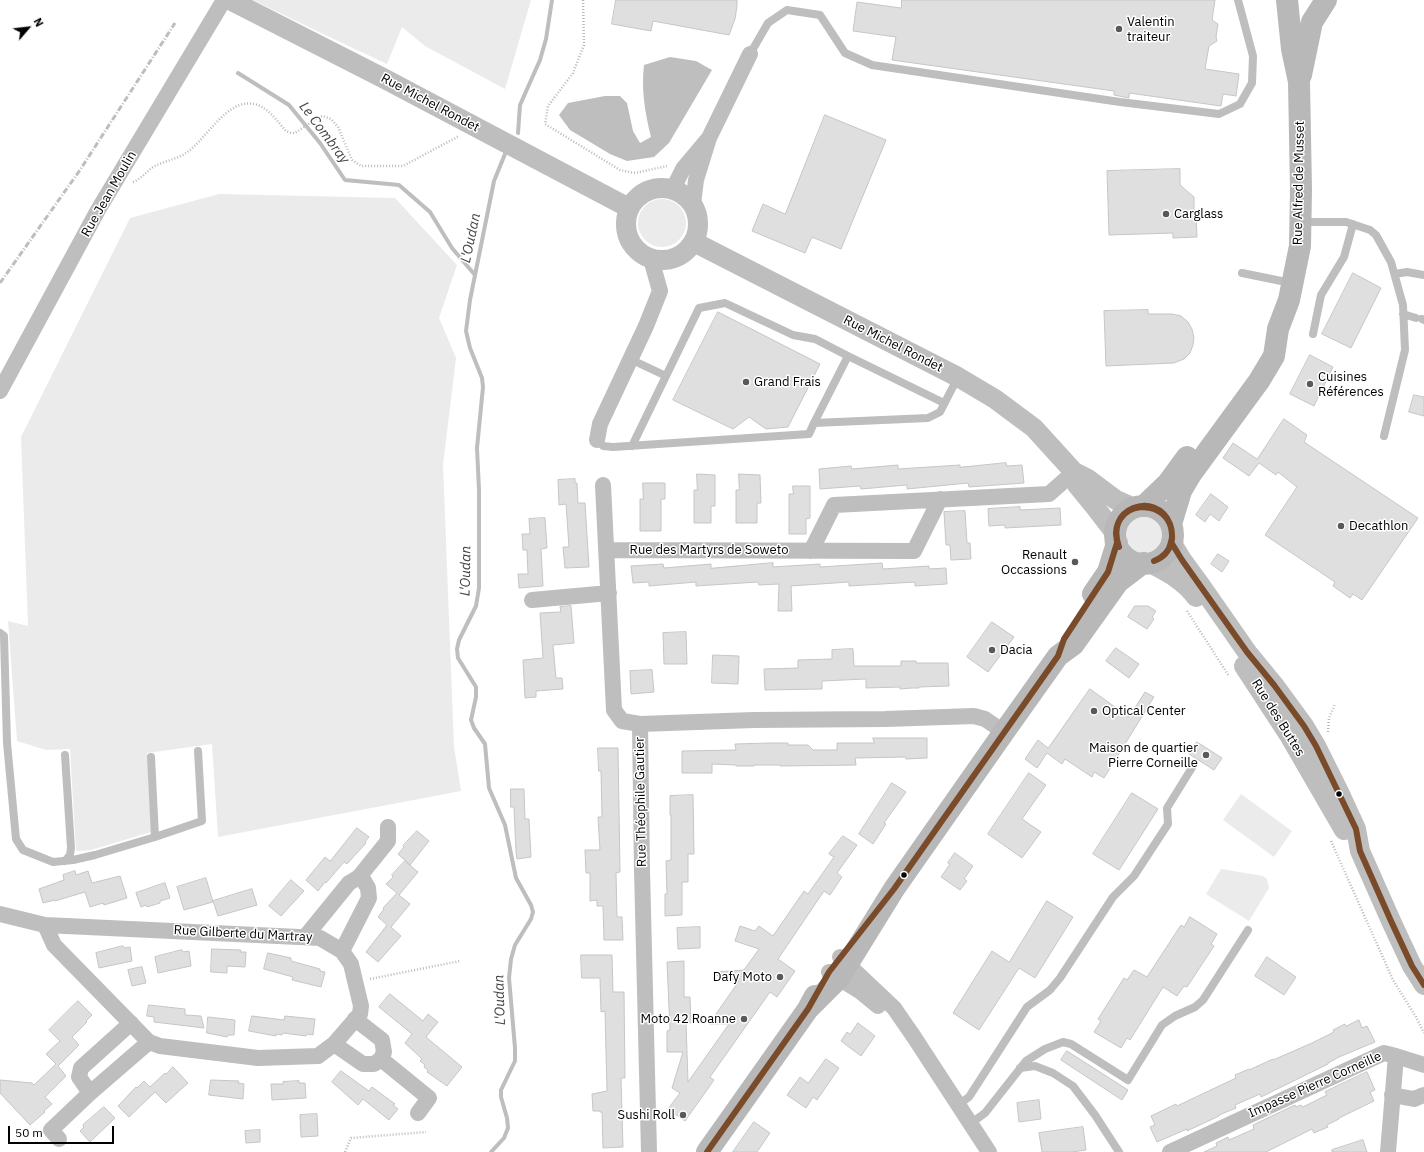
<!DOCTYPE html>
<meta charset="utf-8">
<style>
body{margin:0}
#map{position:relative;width:1424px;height:1152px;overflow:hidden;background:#fff;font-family:"IBM Plex Sans",sans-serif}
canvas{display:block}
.north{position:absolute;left:8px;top:8px;width:40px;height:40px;-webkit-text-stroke:3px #fff;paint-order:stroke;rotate:62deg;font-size:11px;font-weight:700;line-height:16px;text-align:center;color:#000}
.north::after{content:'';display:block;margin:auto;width:14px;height:18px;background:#000;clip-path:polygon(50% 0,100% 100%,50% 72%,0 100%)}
.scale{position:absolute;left:8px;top:1126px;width:106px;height:18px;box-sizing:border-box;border:2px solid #000;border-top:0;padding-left:5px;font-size:12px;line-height:14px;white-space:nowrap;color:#000;-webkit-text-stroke:3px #fff;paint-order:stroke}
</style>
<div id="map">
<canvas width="1424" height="1152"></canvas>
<div class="north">N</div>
<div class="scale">50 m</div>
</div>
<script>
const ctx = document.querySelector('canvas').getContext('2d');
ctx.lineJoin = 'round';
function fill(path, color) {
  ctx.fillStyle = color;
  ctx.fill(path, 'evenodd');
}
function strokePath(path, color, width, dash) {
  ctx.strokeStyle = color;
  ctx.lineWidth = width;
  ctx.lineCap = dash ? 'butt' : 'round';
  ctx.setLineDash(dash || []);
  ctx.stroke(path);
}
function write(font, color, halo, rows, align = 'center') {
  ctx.font = font + ' "IBM Plex Sans",sans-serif';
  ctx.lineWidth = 3;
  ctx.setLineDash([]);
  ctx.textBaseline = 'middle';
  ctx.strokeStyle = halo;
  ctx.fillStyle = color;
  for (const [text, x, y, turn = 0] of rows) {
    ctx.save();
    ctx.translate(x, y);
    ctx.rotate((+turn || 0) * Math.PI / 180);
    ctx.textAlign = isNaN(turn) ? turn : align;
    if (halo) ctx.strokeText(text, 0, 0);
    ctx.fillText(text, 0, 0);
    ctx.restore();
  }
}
fill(new Path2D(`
 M253,0H531L505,89L425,46L402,27L387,64L323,34Z
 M219,194L395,198L457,265L439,318L456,358L443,465L454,747L461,791L218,837L212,744L147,753L151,832L91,850L76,851L70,749L46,750L17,741L8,621L28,626L21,437L130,218Z
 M638 223a24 24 0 1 1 48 0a24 24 0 1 1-48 0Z
 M1126 535a18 18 0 1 1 36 0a18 18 0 1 1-36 0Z
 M1241,794L1292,831L1274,857L1223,820Z
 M1221,869L1263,876C1268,879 1268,882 1269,888L1249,921L1206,894Z`), '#ebebeb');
fill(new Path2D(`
 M670,57L696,61L712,70L669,143L654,157L627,161L610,154L570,130L559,115L568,103L605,96H620L627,103L633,131L640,143L651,137C645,113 641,89 644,65Z`), '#bebebe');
strokePath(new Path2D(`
 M238,73L289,105L320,143L345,180L399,185L430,212L452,248L475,275
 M518,133L520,105L540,60L546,39L552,0
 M491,1152L504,1138L508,1128L507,1118L501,1097V1090L515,1061V1048L509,978L511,959L515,945L531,919L533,912L531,905L516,878L505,825L489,788L485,744L474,728L471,720L476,697V687L458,658L457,649L459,640L476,606L479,588V490L477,448L483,387L482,378L470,348L466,331L470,300L494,181L505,154`), '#bebebe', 4);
const building = new Path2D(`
 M616,0H737V6L735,19L729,35L653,21L651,31L612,24Z
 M902,0H1215L1212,20L1218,24L1216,37L1217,41L1209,46L1205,69L1239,74L1236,96L1223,94L1221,106L1129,93V98L1114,95V91L892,60L896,37L853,31L857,2L901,8Z
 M825,115L886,140L841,249L812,237L805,253L752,231L763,204L785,214Z
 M1180,169V185L1194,197V214H1196L1197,237L1173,238V233L1109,235L1107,171Z
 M1353,273L1381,288L1351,348L1322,334Z
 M1148,310V314H1172L1181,316L1188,322L1192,329L1194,338L1193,345L1190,353L1184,359L1174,363L1106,366L1104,311Z
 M718,312L820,364L788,427L766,429L749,417L733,429L673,400Z
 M1310,355L1333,367L1314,406L1290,394Z
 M1414,395L1424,397V416L1409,412Z
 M1284,419L1307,435L1304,442L1418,518L1362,600L1353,594L1350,598L1333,586L1335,582L1265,535L1297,487L1278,472L1276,475L1259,463L1249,476L1223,458L1233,443L1257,459Z
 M1006,463L1007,466L1022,465L1024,483L969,487L968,483L907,489V485L861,489L860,486L820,489L819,469L851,466L852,469L898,465V469L960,465V467Z
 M697,474L715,475V506H711V523H694V490H697Z
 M739,474L760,475L761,503H757V523H736V490H739Z
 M575,479V483H577L578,503H585L589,567L565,568L563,547H569L566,504L559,505L558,480Z
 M643,483H665V499H661V531H640V499H643Z
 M793,486H810V518L806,519V534H789V494H793Z
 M1211,494L1228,507L1219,521L1210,514L1205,522L1196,515Z
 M1020,507V510L1060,508L1061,525L1005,528V525L989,526L988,509Z
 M965,511L967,543H970L971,559L951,560L950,545H946L944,512Z
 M545,518L547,548L541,549L543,586L519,588L518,574H528L527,550H523L522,534H530L529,519Z
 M1218,554L1229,561L1222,572L1211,564Z
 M773,563V567L820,564V567L882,563L883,569L929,566V569L946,568L947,584L915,586V582L849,586V582L791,586L792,611H778L779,584L759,585L758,582L696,586V582L649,586V582L633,583L631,566L663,564L664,568L711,564V568Z
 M571,606L574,643L553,645L556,678H562L563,689L536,691V697L525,698L523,660L543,658L540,613L561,612L560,607Z
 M1135,606H1148L1156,611L1152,617L1154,619L1147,629L1128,617Z
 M992,622L1014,637L988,672L967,657Z
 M686,632L687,664H664L663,633Z
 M1116,648L1139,664L1129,678L1106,661Z
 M853,649L854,666H901V661H916V663H948L949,686L919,687V688H912L900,689V687L866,688V679L822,681V689L765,690L764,669L798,668V660L832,659V650Z
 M713,655L739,656L738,684L712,683Z
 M652,670L654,692L631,694L630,671Z
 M1090,689L1129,717L1145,692L1154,697L1104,778L1094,772L1092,777L1065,759L1062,764L1047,753L1037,768L1025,759L1038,740L1048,748Z
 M873,738H927V758L906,759V757L855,758L856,765L780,766V765H754V766H736V765L712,764V773H682V751L736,750L735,744L768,743H788V745H808L813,750H837V743H874Z
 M1197,742L1222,758L1214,770L1189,754Z
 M598,748H618L620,872L616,873L617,917H622L623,940H604L603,906H597V900L590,901V873H586L585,850H600L598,817H602L601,771H599Z
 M1029,773L1046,785L1022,819L1041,832L1022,858L988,834Z
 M892,783L906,792L884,823L886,824L873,844L859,834Z
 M511,789H524L525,819H529L531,857L517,859L516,852L514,807H511Z
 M1132,793L1158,809L1119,870L1093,854Z
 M693,795L694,854H688V882H682V915L665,916V894H667L666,861L671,860V815H670V796Z
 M357,828L369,837L365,842L366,843L347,864L344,862L326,883L325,882L318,891L306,880L325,857L330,861Z
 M417,831L429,841L410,865L398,854L404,847L403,846Z
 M843,836L857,845L837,873L842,877L830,895L824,891L778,959L795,971L777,997L770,992L710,1077L714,1080L685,1121L668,1109L680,1093L672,1088L683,1052H667V1031L670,1030L667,962L684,961V997H690L691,1023H686L688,1082L729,1024H709L739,981L715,975V972L744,970L759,949L735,941L740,926L755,931L759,926L773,936L804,891L808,894L834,857L829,854Z
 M955,853L973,866L964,879L967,881L960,890L941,877L950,864L948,863Z
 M405,861L418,872L399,895L410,904L391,927L401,936L378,962L366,952L387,925L378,917L384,909L383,908L397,893L386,884L393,877L392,875Z
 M75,871L76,875L88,871L92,883L120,876L127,898L104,905L103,903L90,907L85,892L55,901V900L43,903L39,889L64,880L63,875Z
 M206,878L213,902L184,910L177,887Z
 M291,880L304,891L281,916L269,906Z
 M165,883L170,898L160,901V903L147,907L146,905L141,907L136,893Z
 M252,889L257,905L218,916L213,901Z
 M1047,901L1073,917L1035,978L1019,968L979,1030L953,1013L992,951L1009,962Z
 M1190,917L1217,934L1211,944L1214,946L1187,987L1184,986L1177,996L1163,987L1130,1040L1127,1038L1121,1048L1094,1032L1101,1021L1098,1019L1124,978L1127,980L1134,970L1147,977L1181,925L1184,927Z
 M700,927V948L678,949L677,928Z
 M123,946L124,948L130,947L132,961L99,968L96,953Z
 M212,949L241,950L240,952H246L245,967L227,966V973L211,972Z
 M182,950L183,952L189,951L191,966L158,973L155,957Z
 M268,953L291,958V961L320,969V971L325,972L321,987L292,980L293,977L264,969Z
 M581,955H612L613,992H624L625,1078H621L623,1147L603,1148L602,1112H600V1111H593L592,1094L607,1091L605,1011L601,1012L600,978H582Z
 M1267,957L1296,977L1284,995L1255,976Z
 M142,967L146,983L132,986L128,970Z
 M390,994L423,1021L428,1014L438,1022L426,1037L462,1067L447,1086L427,1072L428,1070L424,1067L425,1065L420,1061L422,1059L405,1043L412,1034L379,1007Z
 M78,1001L92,1015L86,1021L87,1022L72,1037L79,1045L58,1066L66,1076L45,1097L52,1104L44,1111L45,1112L30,1125L0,1093V1080L32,1083L34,1085L56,1064L46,1054L60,1041L49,1030Z
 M149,1005L185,1009V1015L201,1016L204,1028L154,1022V1017L147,1016Z
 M252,1016L284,1020L285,1016L315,1019L313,1035L307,1034L306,1036L283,1033L282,1035L276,1034V1036L249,1031Z
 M208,1017L235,1020L234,1035H228L227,1037L207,1033Z
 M1359,1020L1362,1028L1367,1026L1375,1042L1339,1057L1328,1063V1064L1261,1097L1260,1094L1235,1105L1236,1108L1219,1115V1116L1187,1131V1129L1157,1142L1150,1127L1155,1125L1151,1116L1176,1104L1177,1106L1236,1078L1235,1075L1249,1069V1070L1273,1059V1060L1312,1043L1334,1032L1333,1030L1345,1024L1346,1026Z
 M858,1023L875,1036L861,1056L841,1041L847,1032L850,1034Z
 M1067,1051L1128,1090L1122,1100L1061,1060Z
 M826,1059L839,1068L817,1100L813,1097L806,1108L787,1095L800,1077L808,1083Z
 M173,1067L188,1083L166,1103L155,1092L129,1117L118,1106L136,1087L137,1088L144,1081L150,1087L165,1073L166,1074Z
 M341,1071L369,1091L372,1087L395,1104L393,1105L398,1109L389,1120L363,1099L358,1105L332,1082Z
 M1367,1072L1375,1090L1370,1092L1374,1101L1339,1118V1119L1327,1125L1328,1127L1314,1133L1312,1129L1266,1152H1204L1217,1146L1216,1143L1228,1137L1229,1140L1254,1129L1253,1125L1295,1105L1296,1107L1301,1105L1303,1107L1327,1095L1325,1092Z
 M211,1080L239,1081L238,1083L244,1084L243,1099L209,1095Z
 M299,1081V1083H305L306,1098L272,1100L271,1084H283V1082Z
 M1039,1100L1041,1119L1019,1122L1017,1103Z
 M104,1107L115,1118L90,1142L80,1131L84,1127L83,1125Z
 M317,1114L318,1136L301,1137L300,1115Z
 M754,1122L770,1133L757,1152H733Z
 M1083,1127L1086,1150L1072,1152H1042L1039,1133Z
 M260,1130V1142L246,1143L245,1131Z
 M1363,1140L1367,1152H1332V1150Z`);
fill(building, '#dfdfdf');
strokePath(building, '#c6c6c6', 1);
strokePath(new Path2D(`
 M583,0L584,45L573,73L548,106L545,124L620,170L635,173L667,166
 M133,182C142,179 147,170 155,166C165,161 177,159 186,153C206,140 227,98 254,104C267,106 278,122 286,131L291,133H295L319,117L323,116L331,119L338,127L352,160L361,166H403L459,136
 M1187,611L1229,676
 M1328,732L1329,718L1335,704
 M1331,841L1393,980L1416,1017L1424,1033
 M370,979L460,961
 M345,1152L351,1138L426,1132`), '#b9b9b9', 2.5, [1, 2]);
strokePath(new Path2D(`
 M750,54L768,23L787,10L820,15L845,53L872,65L1120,102L1219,114L1240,104L1252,83L1253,56L1238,0
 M1301,222H1346L1370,230L1376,235L1391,262L1403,305L1405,350L1384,436
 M1242,273L1291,283
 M1395,274L1407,272L1424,275
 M1403,314L1416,318
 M1422,319L1424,320
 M1313,334L1321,295L1344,257L1353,224
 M630,359L666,376
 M814,423L848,356L944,403
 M597,440L603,446L613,447L809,434L814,423L928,418L940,412L958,377
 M632,446L699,308L725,303L793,335L815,339L848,356
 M0,633L4,636L7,743L16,839L23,850L53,862L73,860L95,855L155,837
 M151,757L155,837L202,821L198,751
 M65,861L70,855L71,848L65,755
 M1020,1068L1035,1066L1053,1073L1073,1086L1095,1115L1119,1152
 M958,1105L969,1097L1027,1007L1050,990L1060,978L1113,897L1134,876L1168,824L1167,808L1193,766
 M970,1124L985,1113L1026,1061L1045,1049L1063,1042L1071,1044L1128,1080L1162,1025L1175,1016L1195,1007L1203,1000L1248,930`), '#bebebe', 8);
strokePath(new Path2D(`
 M709,138L750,54
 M673,189L683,169L709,138L696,180L693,204
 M0,391L98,210L224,0
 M597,440L600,424L646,326L660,291L651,259
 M603,485L614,710L622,721L640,724
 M607,550L914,551L940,499
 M811,551L834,505L1049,494L1074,472
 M532,600L609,593
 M359,877L388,841V827
 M0,914L45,925L320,938L342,951L351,964L361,1006L360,1014L334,1044L318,1056L258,1058L160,1046L149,1042L54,945L45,925
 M305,937L349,883L359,877L364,881L368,888L369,898L342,951
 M840,957L894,1008L914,1037L989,1152
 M829,972L861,992L878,1006
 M131,1023L81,1068L79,1077L90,1093L149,1042
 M334,1044L363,1064H374L381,1059L384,1052L382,1040L355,1019
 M1396,1056L1424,1065
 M381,1059L429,1098L418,1113
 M1392,1095L1414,1099L1424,1095
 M59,1139L51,1130L90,1093
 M649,1152L642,870L640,724L754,720L885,719L974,716L985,719L1004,732
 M1170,1152L1384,1053L1396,1056L1388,1152`), '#bebebe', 16);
strokePath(new Path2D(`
 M230,0L383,78L629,208
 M626 224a36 36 0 1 1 72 0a36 36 0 1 1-72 0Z
 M694,242L958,377L995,399L1034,428L1074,472L1088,479L1116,500L1134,508
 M1074,472L1077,485L1095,507L1115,533
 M1171,542L1182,560L1201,586L1247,652L1274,685L1304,726L1316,746L1339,792L1356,829L1360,851L1391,921L1412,966L1424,985
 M1150,563C1167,572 1185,581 1196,597
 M1244,666L1289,735L1344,830`), '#bebebe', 20);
strokePath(new Path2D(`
 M1301,75L1312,22L1326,0
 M1144,506L1168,483L1187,457
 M1115 535a29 29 0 1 1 58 0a29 29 0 1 1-58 0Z
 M1171,524L1181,491L1191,474L1259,381L1274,356L1278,329L1289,300L1300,246L1301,190L1299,82L1292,49L1287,0
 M1093,594L1108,572L1117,543
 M808,1009L839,978L894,889L1004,732L1058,656L1073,645L1118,582L1143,563
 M707,1152L808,1009L815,996`), '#b8b8b8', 22);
strokePath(new Path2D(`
 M0,283L80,170L175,23`), '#bebebe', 3, [6, 2, 1, 2]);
strokePath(new Path2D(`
 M1171,542L1182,560L1247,652L1274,685L1304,726L1316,746L1356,829L1360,851L1391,921L1412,966L1424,985
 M1119,547C1103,509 1156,489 1170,524C1172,530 1173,536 1171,542C1169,552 1163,558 1154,561
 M1119,547C1102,498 1175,493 1172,539C1171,550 1163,557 1154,561
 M707,1152L808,1009L829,972L894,889L1058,656L1064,639L1108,572L1117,543`), '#7a4b2a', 6);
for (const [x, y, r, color] of [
 [1119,29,4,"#595959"],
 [1166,214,4,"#595959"],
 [746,382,4,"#595959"],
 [1310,384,4,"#595959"],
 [1341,526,4,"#595959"],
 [1075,562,4,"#595959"],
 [992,650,4,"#595959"],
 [1094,711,4,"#595959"],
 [1206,755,4,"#595959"],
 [1339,794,3.5,"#000"],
 [904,875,3.5,"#000"],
 [780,977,4,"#595959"],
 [744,1019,4,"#595959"],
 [683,1115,4,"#595959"]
]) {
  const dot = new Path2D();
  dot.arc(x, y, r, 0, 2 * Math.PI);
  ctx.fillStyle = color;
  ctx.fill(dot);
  strokePath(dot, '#fff', 1.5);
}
write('13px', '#000', '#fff', [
 ["Valentin",1127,22],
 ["traiteur",1127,37],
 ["Carglass",1174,214],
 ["Cuisines",1318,377],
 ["Références",1318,392],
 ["Grand Frais",754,382],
 ["Decathlon",1349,526],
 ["Renault",1067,555,"right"],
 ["Occassions",1067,570,"right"],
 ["Dacia",1000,650],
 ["Optical Center",1102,711],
 ["Maison de quartier",1198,748,"right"],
 ["Pierre Corneille",1198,763,"right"],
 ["Dafy Moto",772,977,"right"],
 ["Moto 42 Roanne",736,1019,"right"],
 ["Sushi Roll",675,1115,"right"]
], 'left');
write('13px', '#000', '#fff', [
 ["Rue Michel Rondet",430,103,28],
 ["Rue Alfred de Musset",1299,183,-89],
 ["Rue Jean Moulin",109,194,-60],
 ["Rue Michel Rondet",893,344,27],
 ["Rue des Martyrs de Soweto",709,550],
 ["Rue des Buttes",1278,718,58],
 ["Rue Théophile Gautier",641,802,-91],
 ["Rue Gilberte du Martray",243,934,3],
 ["Impasse Pierre Corneille",1315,1085,-24]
]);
write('italic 14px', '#434343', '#fff', [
 ["Le Combray",324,133,53],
 ["L'Oudan",471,238,-78],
 ["L'Oudan",466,571,-89],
 ["L'Oudan",500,1000,-92]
]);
</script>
